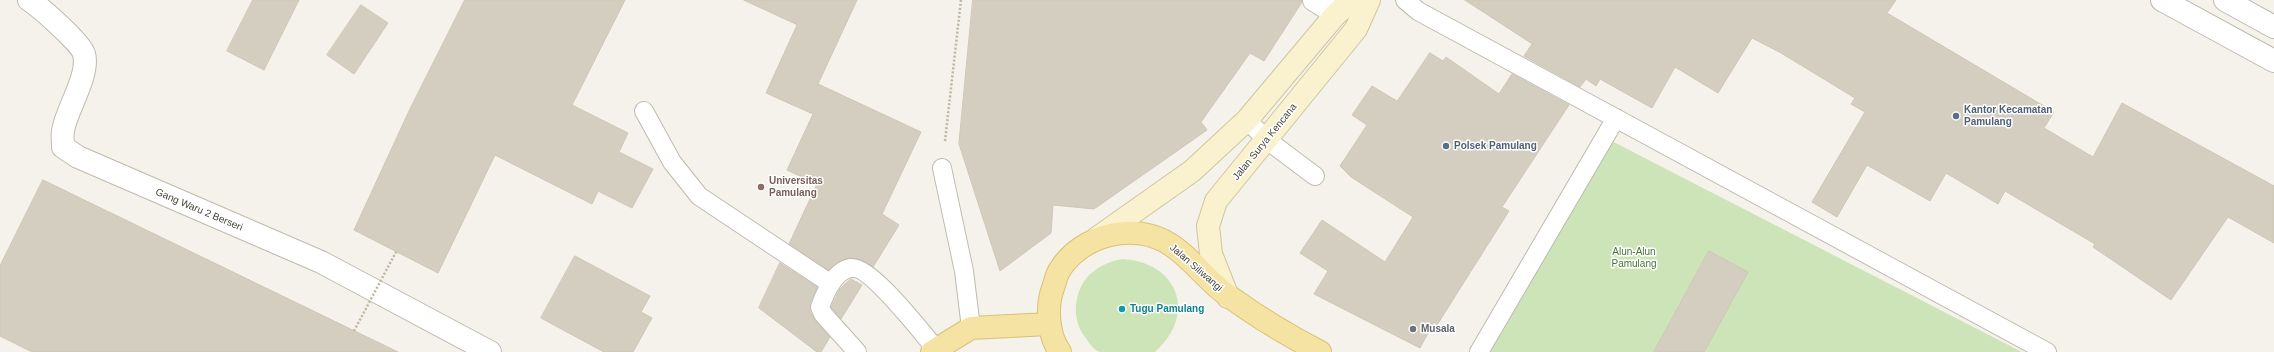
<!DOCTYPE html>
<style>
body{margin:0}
canvas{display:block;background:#f4f2eb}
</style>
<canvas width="2274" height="352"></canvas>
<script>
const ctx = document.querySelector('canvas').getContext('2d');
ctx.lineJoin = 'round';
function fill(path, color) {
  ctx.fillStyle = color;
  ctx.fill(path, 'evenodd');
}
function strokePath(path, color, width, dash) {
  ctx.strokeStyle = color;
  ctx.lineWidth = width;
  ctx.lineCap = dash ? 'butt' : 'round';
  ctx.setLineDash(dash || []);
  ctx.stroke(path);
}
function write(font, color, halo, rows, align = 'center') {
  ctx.font = font + ' Arial,sans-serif';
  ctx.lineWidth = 3;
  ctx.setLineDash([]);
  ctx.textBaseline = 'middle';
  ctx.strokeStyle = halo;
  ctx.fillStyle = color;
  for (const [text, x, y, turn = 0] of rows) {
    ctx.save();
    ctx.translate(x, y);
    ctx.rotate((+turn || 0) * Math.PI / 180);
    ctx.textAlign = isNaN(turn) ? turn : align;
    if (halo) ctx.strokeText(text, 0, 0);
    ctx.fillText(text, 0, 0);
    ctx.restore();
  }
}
fill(new Path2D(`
 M1598,134L2022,352H1470Z
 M1122,259C1178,262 1198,314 1155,352C1143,352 1110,352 1100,352C1093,350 1089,342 1085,337C1070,318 1074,285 1094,271C1103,264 1112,261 1122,259Z`), '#cde4b8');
const building = new Path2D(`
 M253,0H299L264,70L227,51Z
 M465,0H625L572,105L628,133L619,152L653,169L632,208L598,191L592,204L495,155L438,273L354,230L409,111Z
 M744,0H857L818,84L921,132L882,214L899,225L873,267L862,260L848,258L840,261L828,270L789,244L817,184L787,170L813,114L766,93L797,25Z
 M973,0H1302V2L1264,61L1250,53L1201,122L1207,130L1094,209L1053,205L1051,233L1000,271L959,144Z
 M1465,0H1896L1887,13L2054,112L2044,128L2093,157L2122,103L2274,186V243L2228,217L2171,300L2093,247L2095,244L2005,191L1998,204L1946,173L1930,201L1867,165L1837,217L1812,202L1865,112L1851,104L1855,98L1781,53L1752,38L1718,93L1675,67L1652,108L1600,79L1596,86L1586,79L1580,87L1524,56L1532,44Z
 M361,5L388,23L354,74L327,55Z
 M1430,53L1443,61L1446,57L1499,94L1512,74L1569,105L1502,207L1509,211L1437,325L1434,322L1420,348L1314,294L1328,271L1300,253L1322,220L1385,262L1413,217L1351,177L1340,166L1367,125L1352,115L1372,86L1397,101Z
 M43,180L398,352H32L0,336V266Z
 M1709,251L1748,272L1704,352H1654Z
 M575,256L650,296L641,312L652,318L633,352H604L541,318Z
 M780,263L817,287L810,303V311L815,321L830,337L821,352H817L759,308Z
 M851,279L862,285L841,319L831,307L840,289Z`);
fill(building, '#d4cec1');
strokePath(building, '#cfc6b5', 1);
const service = new Path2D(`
 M1405,0L1418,11L2047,352
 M644,111L672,162L699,196L831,284
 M1247,120L1267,140L1315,176
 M942,168L964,271L971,328
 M857,352L823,314L820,307C825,293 835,270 851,268C870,265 922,333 936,349
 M1479,352L1616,118`);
const minor = new Path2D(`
 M29,0C40,7 81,43 84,54C90,75 66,110 63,131C62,136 63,142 63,147L78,157L321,262L490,352
 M1314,0L1336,14
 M2162,0L2274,61
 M2225,0L2274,27`);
const secondary = new Path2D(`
 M1097,238L1192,171L1247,120L1336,14L1353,0
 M1228,297L1211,254L1208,226L1216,201L1356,29L1369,0`);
const primary = new Path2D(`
 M932,352L971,328L1049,324
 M1060,352C1048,335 1046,307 1053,288C1055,283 1056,276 1059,271C1081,234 1135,221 1171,245C1193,259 1208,283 1230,297C1259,318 1289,336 1320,352`);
strokePath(service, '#bfbaae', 20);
strokePath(minor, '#bfbaae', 24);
strokePath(secondary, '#cfc69f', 24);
strokePath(primary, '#d9c174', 24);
strokePath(new Path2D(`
 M945,141L961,0`), '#bfb6a1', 2.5, [2, 2]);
strokePath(service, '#fff', 18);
strokePath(minor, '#fff', 22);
strokePath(secondary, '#faf2cf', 22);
strokePath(primary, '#f5e3a3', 22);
strokePath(new Path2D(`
 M354,331L396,252`), '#bfb6a1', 2.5, [2, 2]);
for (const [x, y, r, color] of [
 [1956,116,4,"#5c6f8a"],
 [1446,146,4,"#5c6f8a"],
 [761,187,4,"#8d6e63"],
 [1122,309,4,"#0f9aa8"],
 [1413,329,4,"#6b7280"]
]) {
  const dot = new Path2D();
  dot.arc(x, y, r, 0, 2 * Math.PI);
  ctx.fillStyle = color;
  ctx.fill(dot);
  strokePath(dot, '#fff', 1.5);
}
write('bold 10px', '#4e5e75', '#fff', [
 ["Kantor Kecamatan",1964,110],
 ["Pamulang",1964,122],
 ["Polsek Pamulang",1454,146]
], 'left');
write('10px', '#474339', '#fff', [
 ["Jalan Surya Kencana",1265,142,-51],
 ["Gang Waru 2 Berseri",199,210,23],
 ["Jalan Siliwangi",1196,268,41]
]);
write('bold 10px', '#785e54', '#fff', [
 ["Universitas",769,181],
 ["Pamulang",769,193]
], 'left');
write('10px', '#467432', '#fff', [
 ["Alun-Alun",1634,252],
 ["Pamulang",1634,264]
]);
write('bold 10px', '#0d838f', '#fff', [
 ["Tugu Pamulang",1130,309]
], 'left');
write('bold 10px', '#5b616d', '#fff', [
 ["Musala",1421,329]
], 'left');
</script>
